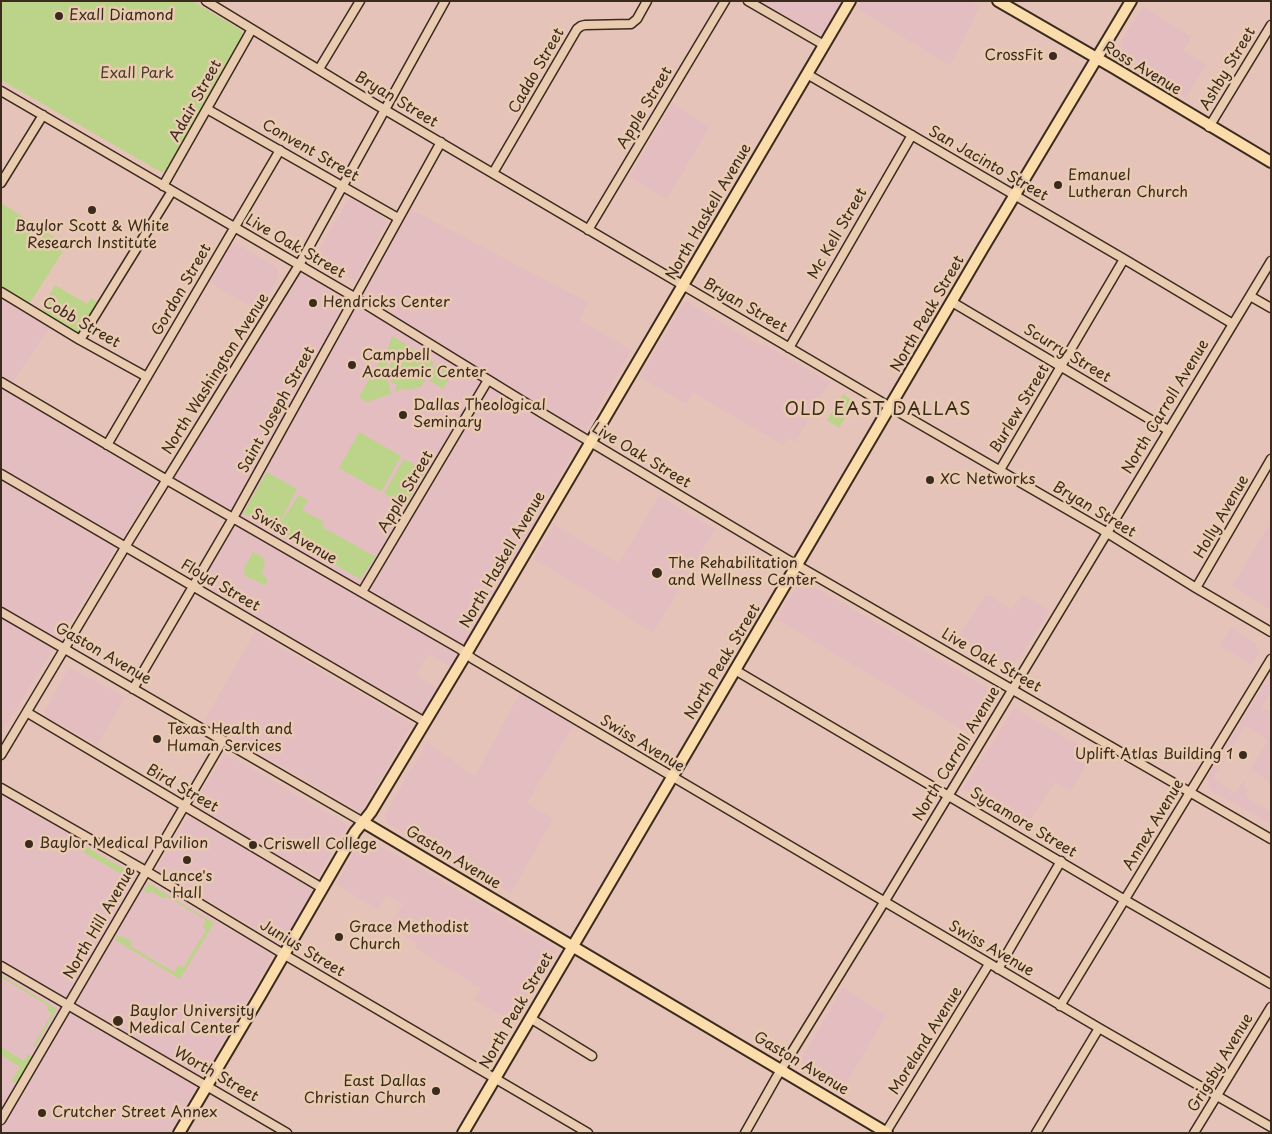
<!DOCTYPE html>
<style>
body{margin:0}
#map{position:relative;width:1272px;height:1134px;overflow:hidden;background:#e6c3b9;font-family:"Playpen Sans",sans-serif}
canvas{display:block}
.frame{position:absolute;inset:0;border:2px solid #3b2a1e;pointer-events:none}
</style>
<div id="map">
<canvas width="1272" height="1134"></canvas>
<div class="frame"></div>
</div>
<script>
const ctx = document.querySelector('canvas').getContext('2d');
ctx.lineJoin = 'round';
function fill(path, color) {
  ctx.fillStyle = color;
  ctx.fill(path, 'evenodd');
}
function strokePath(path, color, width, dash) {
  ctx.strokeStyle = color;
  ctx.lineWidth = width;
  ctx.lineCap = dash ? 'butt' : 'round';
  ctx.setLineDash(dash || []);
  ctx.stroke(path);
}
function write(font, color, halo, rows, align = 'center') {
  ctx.font = font + ' "Playpen Sans",sans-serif';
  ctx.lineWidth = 5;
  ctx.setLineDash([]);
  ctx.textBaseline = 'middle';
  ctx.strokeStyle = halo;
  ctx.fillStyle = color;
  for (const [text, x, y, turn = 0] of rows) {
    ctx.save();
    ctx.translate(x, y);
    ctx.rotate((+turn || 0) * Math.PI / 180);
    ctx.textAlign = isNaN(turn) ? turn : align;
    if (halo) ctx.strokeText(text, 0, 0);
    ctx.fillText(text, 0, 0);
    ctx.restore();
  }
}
fill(new Path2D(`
 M760,1H841L823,33L820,35Z
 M860,1H970L980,7L950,66L856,8Z
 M1143,6L1192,37L1183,50L1206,65L1186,98L1126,61L1120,46L1123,37Z
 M672,104L710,126L667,199L629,177Z
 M348,199H352L385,219L387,222L355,281L315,257Z
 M405,206L588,302L580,320L631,350L453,668L428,654L416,675L438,689L423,714L199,587L239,518L172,481L298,272L304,275L307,270L355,297Z
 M237,244L277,267L279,277L258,311L210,283L230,246Z
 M1,297L50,327L8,389L157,482L1,733Z
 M684,302H687L758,344L767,346L830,382L795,442L788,438L783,445L693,393L686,404L640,377Z
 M659,496L715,529L653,633L599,598L533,559L554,525L619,563Z
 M1268,526L1271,527V610L1232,586Z
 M806,582L997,693L975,737L776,619L798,584Z
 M1022,594L1050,611L1014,665L1003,666L978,652L958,637L985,596H990L1012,610Z
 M1231,628L1257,644L1255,647L1260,650L1252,665L1220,646Z
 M255,632L412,724L361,812L204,721Z
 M68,669H73L125,697L97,745L45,716L44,712Z
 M1271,673V692L1262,707L1271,712V782L1250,770L1268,740L1245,726L1213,779L1236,793L1243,780L1246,782L1244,787L1248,790L1245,796L1271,812V824L1210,790L1207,777Z
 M520,693L574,724L527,803L553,819L511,893L386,823L385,814L427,742L473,775L477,773Z
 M1014,708L1093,753L1071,791L1055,782L1025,828L963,789Z
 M225,753L348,825L318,876L299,865L293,874L315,888L281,944L260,930L268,916L259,930L155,871Z
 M1,794L273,955L170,1133H1Z
 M367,839L375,843L423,870L555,948L556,951L514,1023L474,1000L480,988L415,948L417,944L388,926L403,904L387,895L378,910L336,884L361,840Z
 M843,987L886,1015L843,1089L802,1066V1058Z`), '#e4bdc0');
fill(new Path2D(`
 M1,1H192L238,28L241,30L243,35L166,171L161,172L1,80Z
 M1,203L67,245L29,304L1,286Z
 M55,285L87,304L91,298L99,303L79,336L43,314L42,307Z
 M392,336L434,362L421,387L406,390L402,388L397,392L395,390L396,385L399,384H395L392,383L388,370L394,356L387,350Z
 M384,354L390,357L385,369L391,394L367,402L360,398V395Z
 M437,364L452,373L443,389L427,379Z
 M843,394L855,402L839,428L827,420Z
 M359,432L401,456L381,492L339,468Z
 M404,459L426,471L406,505L384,493Z
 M267,472L297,489L278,526L299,495L308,500L302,510L324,522L322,527L376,557L360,579L243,513Z
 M253,552L264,558L265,564L262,572L268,581L265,585L245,576L244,568Z
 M86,847L133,874V878L118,903L112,900L125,876L83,852Z
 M148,883L214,923L180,979L115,940L118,935L132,942L130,946L174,972L178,965L183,968L206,930L203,927L206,920L166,896L164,899L151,891L149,894L144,891Z
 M1,975L56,1008V1011L35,1047L33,1046L52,1014L47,1010L49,1006L1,977Z
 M1,1047L24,1061L28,1054L33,1057L17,1083L11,1082L20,1067L1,1055Z`), '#bcd48a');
const minor = new Path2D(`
 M206,1L375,104L890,407L1101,529L1196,588L1271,632
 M748,1L824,45
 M319,69L360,1
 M807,74L1124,259L1233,324
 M1,91L349,294L542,413L788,560L1271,839
 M207,109L398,218
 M1209,127L1271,25
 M493,173L577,29L581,26L585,25L631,24L637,19L647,1
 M1,183L43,115
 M163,186L252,29
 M588,230L725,1
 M1,292L80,340L147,377
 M1250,296L1271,308
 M952,302L1168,430
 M80,340L172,191
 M789,348L912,135
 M1,382L167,480L460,649L473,659L1099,1028L1271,1127
 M107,445L280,150
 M1000,470L1124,259
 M1,474L425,722
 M1196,588L1271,459
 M362,592L488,380
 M1,612L363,822
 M735,670L1125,900L1271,984
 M133,689L233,518L441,142
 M28,713L322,888
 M1,755L130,539L299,265L445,1
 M1,788L146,871L290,958L588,1133
 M1,966L287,1133
 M998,969L1061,861
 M1060,1006L1271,659
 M530,1018L592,1056
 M1,1120L223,740
 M886,1132L989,964
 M745,1133L776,1078L880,909L1271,261
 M1036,1133L1099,1028
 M1194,1133L1271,1007`);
const major = new Path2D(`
 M998,1L1114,68L1271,162
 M363,822L887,1133
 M179,1133L260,996L355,832L371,812L466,654L850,1
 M463,1133L983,248L1131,1`);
strokePath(minor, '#3b2a1e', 11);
strokePath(major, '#3b2a1e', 14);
strokePath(minor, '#e9cbaf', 8);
strokePath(major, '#faddab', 10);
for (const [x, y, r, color] of [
 [59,16,5,"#3b2a1e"],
 [1053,56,5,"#3b2a1e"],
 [1058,185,5,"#3b2a1e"],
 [92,210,5,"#3b2a1e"],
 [313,303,5,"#3b2a1e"],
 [352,365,5,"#3b2a1e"],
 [403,415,5,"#3b2a1e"],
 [930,480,5,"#3b2a1e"],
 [657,573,6,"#3b2a1e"],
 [157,739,5,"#3b2a1e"],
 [1243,755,5,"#3b2a1e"],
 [29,844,5,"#3b2a1e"],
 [253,845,5,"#3b2a1e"],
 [187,860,5,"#3b2a1e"],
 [339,937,5,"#3b2a1e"],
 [118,1021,6,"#3b2a1e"],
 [436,1091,5,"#3b2a1e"],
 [42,1113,5,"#3b2a1e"]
]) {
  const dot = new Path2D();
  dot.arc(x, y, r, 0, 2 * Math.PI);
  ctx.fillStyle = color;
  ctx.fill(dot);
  strokePath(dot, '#e9cbaf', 2);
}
write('15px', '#3b2a1e', '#e9cbaf', [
 ["Exall Diamond",69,16],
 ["CrossFit",1043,56,"right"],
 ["Emanuel",1068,176],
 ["Lutheran Church",1068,193],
 ["Baylor Scott & White",92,227,"center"],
 ["Research Institute",92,244,"center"],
 ["Hendricks Center",323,303],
 ["Campbell",362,356],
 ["Academic Center",362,373],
 ["Dallas Theological",413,406],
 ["Seminary",413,423],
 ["XC Networks",940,480],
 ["The Rehabilitation",668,564],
 ["and Wellness Center",668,581],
 ["Texas Health and",167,730],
 ["Human Services",167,747],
 ["Uplift Atlas Building 1",1233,755,"right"],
 ["Baylor Medical Pavilion",39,844],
 ["Criswell College",263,845],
 ["Lance's",187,877,"center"],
 ["Hall",187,894,"center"],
 ["Grace Methodist",349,928],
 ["Church",349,945],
 ["Baylor University",129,1012],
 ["Medical Center",129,1029],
 ["East Dallas",426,1082,"right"],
 ["Christian Church",426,1099,"right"],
 ["Crutcher Street Annex",52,1113]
], 'left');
write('15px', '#3b2a1e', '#e9cbaf', [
 ["Ross Avenue",1142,69,31],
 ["Ashby Street",1228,69,-59],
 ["Caddo Street",537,71,-60],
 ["Bryan Street",396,100,31],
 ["Adair Street",196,101,-61],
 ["Apple Street",645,108,-59],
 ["Convent Street",310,151,30],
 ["San Jacinto Street",988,164,30],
 ["North Haskell Avenue",709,212,-60],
 ["Mc Kell Street",838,234,-60],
 ["Live Oak Street",295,247,30],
 ["Gordon Street",182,290,-60],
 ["Bryan Street",745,306,30],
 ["North Peak Street",928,314,-60],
 ["Cobb Street",81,323,30],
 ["Scurry Street",1067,354,31],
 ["North Washington Avenue",216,374,-58],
 ["North Carroll Avenue",1166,407,-59],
 ["Burlew Street",1020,409,-59],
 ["Saint Joseph Street",277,410,-61],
 ["Live Oak Street",641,456,31],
 ["Apple Street",406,492,-59],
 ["Bryan Street",1094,510,31],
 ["Holly Avenue",1222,517,-60],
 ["Swiss Avenue",294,537,30],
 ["North Haskell Avenue",503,560,-60],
 ["Floyd Street",220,586,30],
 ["Gaston Avenue",103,654,30],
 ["Live Oak Street",991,661,30],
 ["North Peak Street",723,662,-59],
 ["Swiss Avenue",642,744,31],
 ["North Carroll Avenue",957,754,-59],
 ["Bird Street",182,789,30],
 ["Sycamore Street",1023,823,31],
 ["Annex Avenue",1154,825,-59],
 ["Gaston Avenue",453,858,31],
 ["North Hill Avenue",100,923,-60],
 ["Junius Street",302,949,31],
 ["Swiss Avenue",991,949,30],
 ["North Peak Street",517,1011,-60],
 ["Moreland Avenue",926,1041,-58],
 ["Grigsby Avenue",1221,1063,-59],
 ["Gaston Avenue",801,1064,31],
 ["Worth Street",216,1075,30]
]);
write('15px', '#483b29', '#e9cbaf', [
 ["Exall Park",137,74]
]);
ctx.letterSpacing = '1px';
write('18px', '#3b2a1e', '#e9cbaf', [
 ["OLD EAST DALLAS",878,410]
]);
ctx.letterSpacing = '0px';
</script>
